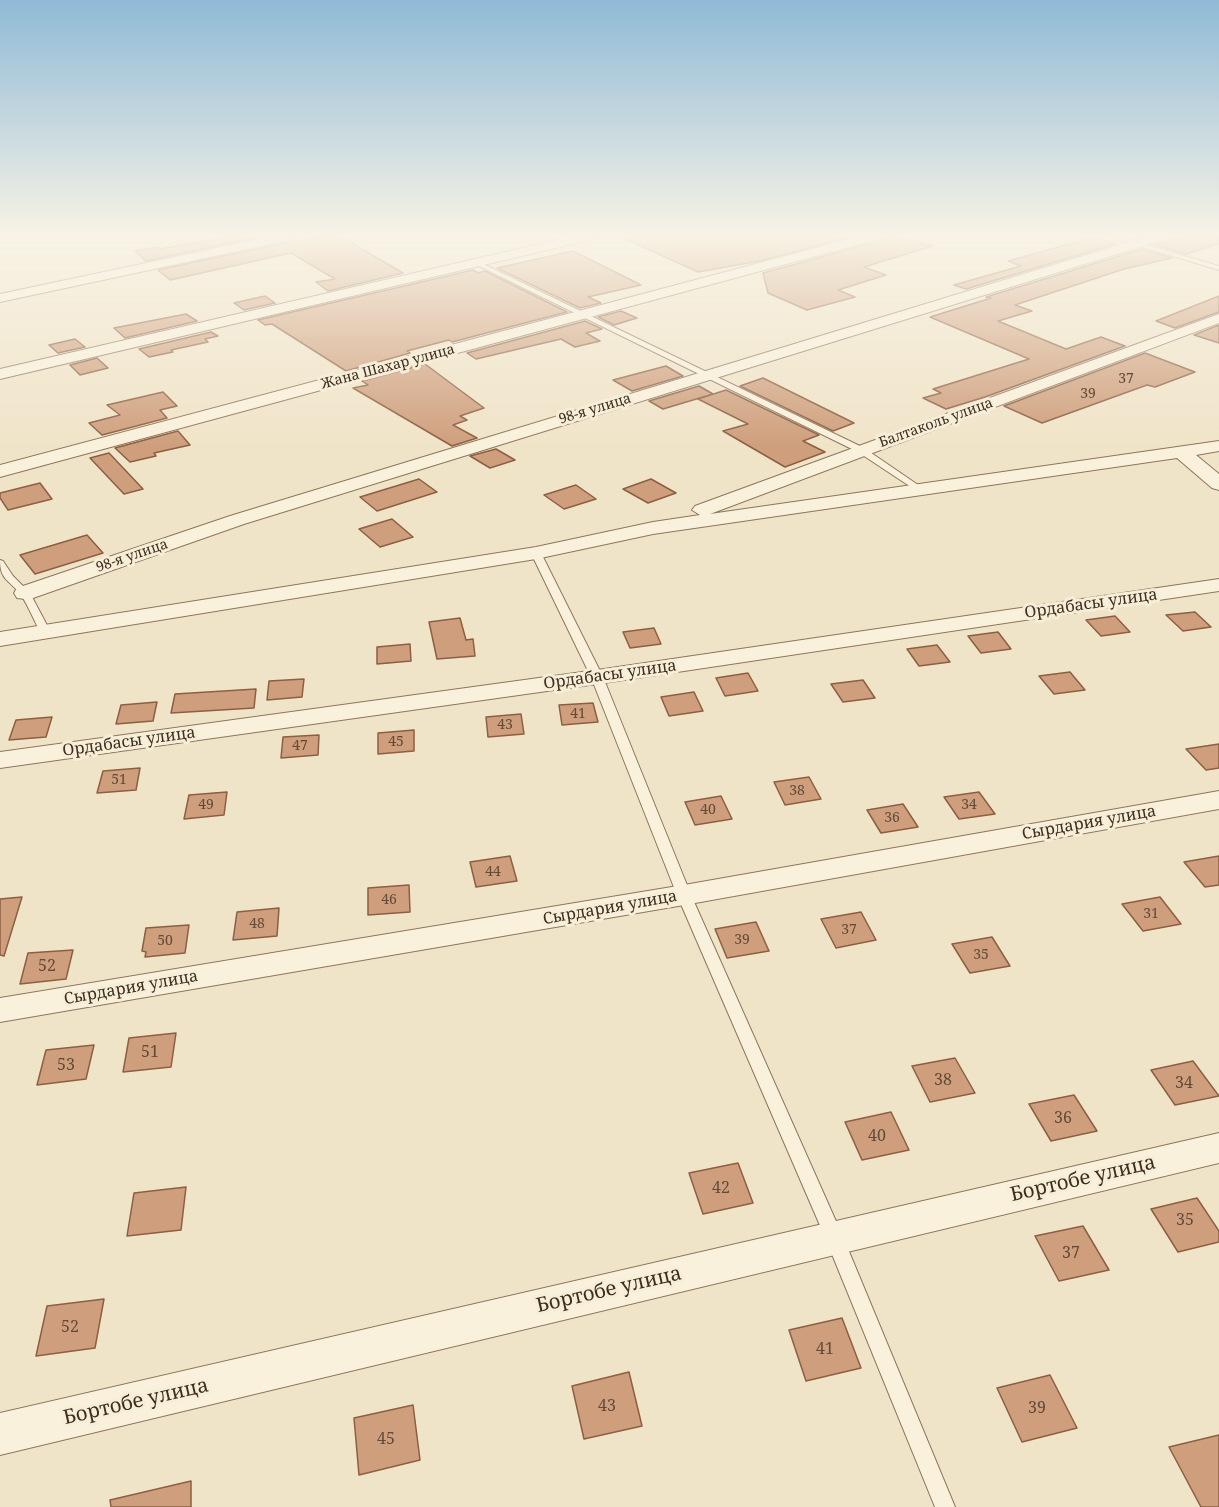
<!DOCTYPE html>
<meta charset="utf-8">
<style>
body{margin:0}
canvas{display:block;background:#f0e4c8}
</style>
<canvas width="1219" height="1507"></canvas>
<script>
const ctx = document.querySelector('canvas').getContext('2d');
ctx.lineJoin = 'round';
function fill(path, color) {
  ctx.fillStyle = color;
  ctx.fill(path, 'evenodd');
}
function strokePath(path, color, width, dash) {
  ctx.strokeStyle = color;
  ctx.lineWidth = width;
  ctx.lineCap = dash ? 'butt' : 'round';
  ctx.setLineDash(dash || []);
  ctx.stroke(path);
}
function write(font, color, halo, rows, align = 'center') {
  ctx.font = font + ' "Noto Serif",serif';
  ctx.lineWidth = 6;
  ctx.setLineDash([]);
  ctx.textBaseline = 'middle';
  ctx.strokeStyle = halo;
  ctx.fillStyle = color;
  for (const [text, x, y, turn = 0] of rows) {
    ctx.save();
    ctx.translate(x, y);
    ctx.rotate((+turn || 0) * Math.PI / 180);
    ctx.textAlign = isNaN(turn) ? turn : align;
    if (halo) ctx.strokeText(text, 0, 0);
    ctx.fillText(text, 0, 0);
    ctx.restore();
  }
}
const building = new Path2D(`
 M239,234H274L146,261L135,251L158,247L160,249Z
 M615,234H861L760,261L698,272Z
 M889,234L932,246L864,267L886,275L838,290L855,297L807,310L768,293L763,273L887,239Z
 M1195,234H1219V244L1186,254L1155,245Z
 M338,235L403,273L328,291L316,282L335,279L291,253L170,280L158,270L290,242Z
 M1095,237L1115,244L966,289L954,285L1021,266L1008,261Z
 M1142,249L1172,258L1124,269L1015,305L1032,311L998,321L1066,349L1101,337L1125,346L985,397L946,409L923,398L941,393L933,389L1029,359L930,317L991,298L986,297Z
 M573,251L641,285L588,297L601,303L580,308L497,268Z
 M473,270L478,273L485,271L567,312L452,342L449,340L407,351L410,353L346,371L272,324L265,325L258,320Z
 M265,296L275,303L244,310L234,303Z
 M1219,296V312L1175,328L1156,321Z
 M621,311L637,318L614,325L598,317Z
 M186,314L197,321L125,338L114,328Z
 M585,321L602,329L586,333L600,341L575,347L561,339L476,359L467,353Z
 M1219,325V343L1194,335Z
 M211,332L218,336L205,339L208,342L171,350L173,352L149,357L139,349Z
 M75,339L85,347L58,353L49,345Z
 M1145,353L1195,372L1155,387L1147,385L1042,423L1004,406Z
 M97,358L108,368L80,375L70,365Z
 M425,364L484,408L460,416L467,420L453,425L477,438L452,446L353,388L368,385L362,381Z
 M666,366L683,376L632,391L613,380Z
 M763,378L854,423L833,431L740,386Z
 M699,386L713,394L663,409L649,401Z
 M726,390L819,435L803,441L825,452L785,467L723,431L748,424L698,399Z
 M163,392L177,406L160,410L167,418L102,435L89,423L120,415L107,405Z
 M178,431L190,445L154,453L156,456L130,462L115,448Z
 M496,449L515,460L490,468L470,456Z
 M109,453L143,489L124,494L90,458Z
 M419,479L437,492L377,511L360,497Z
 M651,479L676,493L648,503L623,489Z
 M40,483L52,499L8,510L0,498V493Z
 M576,485L596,499L564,509L544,495Z
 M392,519L413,537L380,547L359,529Z
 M87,535L103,553L35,574L20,555Z
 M1195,612L1211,627L1183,631L1166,615Z
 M1115,616L1130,632L1101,636L1086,620Z
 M460,618L466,640L473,639L475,656L437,659L429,622Z
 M654,628L661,644L630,648L623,632Z
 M998,632L1011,649L981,653L968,636Z
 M410,644L411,661L377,664V647Z
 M937,645L950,662L919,666L907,649Z
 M1070,672L1085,690L1054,694L1039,676Z
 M748,673L758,691L725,696L716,678Z
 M304,679L302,697L267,700L269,681Z
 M863,680L875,698L843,702L831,684Z
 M256,689L254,708L171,713L175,694Z
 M694,692L703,711L669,716L661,697Z
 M157,702L153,721L116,724L121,705Z
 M593,703L598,722L562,725L559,705Z
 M521,714L524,734L488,737L486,717Z
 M52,717L46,737L9,740L16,720Z
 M414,730V751L378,754V733Z
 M319,735L318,755L281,758L283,737Z
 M1219,744V768L1206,770L1186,749Z
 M140,768L136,790L97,793L103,771Z
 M809,777L821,799L785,805L774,782Z
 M227,792L224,815L184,819L189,795Z
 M979,792L995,814L959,819L944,797Z
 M721,796L732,819L695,825L685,802Z
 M903,804L918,827L881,833L867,810Z
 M510,856L517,881L476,887L470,862Z
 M1219,856V885L1205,887L1184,862Z
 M409,885L410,912L368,915V888Z
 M22,897L4,956L0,955V899Z
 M1160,897L1181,924L1143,931L1122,904Z
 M279,908L277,936L233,940L237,912Z
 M861,912L876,940L836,948L821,919Z
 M756,922L769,951L727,958L715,929Z
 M189,925L185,953L145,957L146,952L142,951L146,928Z
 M992,937L1010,966L970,973L952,944Z
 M73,950L66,979L20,984L28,953Z
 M176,1033L171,1067L123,1072L129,1038Z
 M94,1045L86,1079L37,1085L46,1050Z
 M955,1058L975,1093L930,1102L912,1066Z
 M1193,1061L1219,1096L1175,1105L1151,1070Z
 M1074,1095L1097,1131L1051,1141L1029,1104Z
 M891,1112L909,1150L862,1160L845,1122Z
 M738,1163L753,1203L703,1214L689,1173Z
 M186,1187L181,1230L127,1236L134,1193Z
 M1197,1198L1219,1231V1242L1178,1252L1151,1209Z
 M1083,1226L1109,1270L1059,1281L1035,1236Z
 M104,1299L95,1348L36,1356L47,1306Z
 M842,1318L861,1368L806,1381L789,1330Z
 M629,1372L642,1426L584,1439L572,1386Z
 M1050,1375L1077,1428L1022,1442L997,1388Z
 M413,1405L420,1460L359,1475L354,1418Z
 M1219,1435V1507H1201L1169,1447Z
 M191,1481V1507H111L110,1500Z`);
fill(building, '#cf9f7d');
strokePath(building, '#8d5f41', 1.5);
const service = new Path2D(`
 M1100,234H1108L1219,266V270Z
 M477,261L864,448L924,489L923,491H917L858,452L475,264L474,263Z
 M536,550L541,553L603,677L691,895L843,1237L955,1507H935L825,1237L677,895L591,677L531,553Z
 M0,560L3,561L13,576L30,593L50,631L49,633H41C34,621 29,607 21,595C10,580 0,581 0,560Z`);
const minor = new Path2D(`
 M283,234H305L299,238L0,302V294Z
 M583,234H604L598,238L0,379V369Z
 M868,234H887L886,237L0,477V465Z
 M1155,234H1173L1172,237L244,524L33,598L25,599L17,598L14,593L17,588L230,516Z
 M1219,314V323L710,514L1219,441V451L1196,455L1219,474V490L1212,488L1177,458L653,534L536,559L0,646V632L536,547L653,522L700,515L692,510L695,506Z
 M1219,579V591L597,684L0,768V752L597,670Z
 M1219,791V809L684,905L0,1022V998L684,885Z
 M1219,1133V1163L0,1455V1413Z`);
strokePath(service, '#8d765c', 2);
strokePath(minor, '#8d765c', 2);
fill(service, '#faf1dc');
fill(minor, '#faf1dc');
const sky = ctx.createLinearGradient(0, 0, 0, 445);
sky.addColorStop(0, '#8fbad6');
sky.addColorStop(0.53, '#f8f3e6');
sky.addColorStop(1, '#f8f3e600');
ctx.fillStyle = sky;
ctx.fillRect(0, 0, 1219, 445);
write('14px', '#3d2e20', '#f7eed8', [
 ["Жана Шахар улица",388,367,-15],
 ["98-я улица",595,409,-17],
 ["Балтаколь улица",936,423,-20],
 ["98-я улица",132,556,-19]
]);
write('14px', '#624a37', null, [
 ["37",1126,379],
 ["39",1088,394],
 ["41",578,714],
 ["43",505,725],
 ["45",396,742],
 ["47",300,746],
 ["51",119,780],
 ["38",797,791],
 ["49",206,805],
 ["34",969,805],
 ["40",708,810],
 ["36",892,818],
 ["44",493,872],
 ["46",389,900],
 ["31",1151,914],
 ["48",257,924],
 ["37",849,930],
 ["39",742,940],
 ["50",165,941],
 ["35",981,955]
]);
write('16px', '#3d2e20', '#f7eed8', [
 ["Ордабасы улица",1091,604,-8],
 ["Ордабасы улица",610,675,-8],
 ["Ордабасы улица",129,742,-8],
 ["Сырдария улица",1089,823,-10],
 ["Сырдария улица",610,908,-10],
 ["Сырдария улица",131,988,-10]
]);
write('16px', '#624a37', null, [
 ["52",47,966],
 ["51",150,1052],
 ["53",66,1065],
 ["38",943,1080],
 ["34",1184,1083],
 ["36",1063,1118],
 ["40",877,1136],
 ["42",721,1188],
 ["35",1185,1220],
 ["37",1071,1253],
 ["52",70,1327],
 ["41",825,1349],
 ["43",607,1406],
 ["39",1037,1408],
 ["45",386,1439]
]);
write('20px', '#3d2e20', '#f7eed8', [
 ["Бортобе улица",1083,1179,-13],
 ["Бортобе улица",609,1290,-13],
 ["Бортобе улица",136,1402,-13]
]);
</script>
